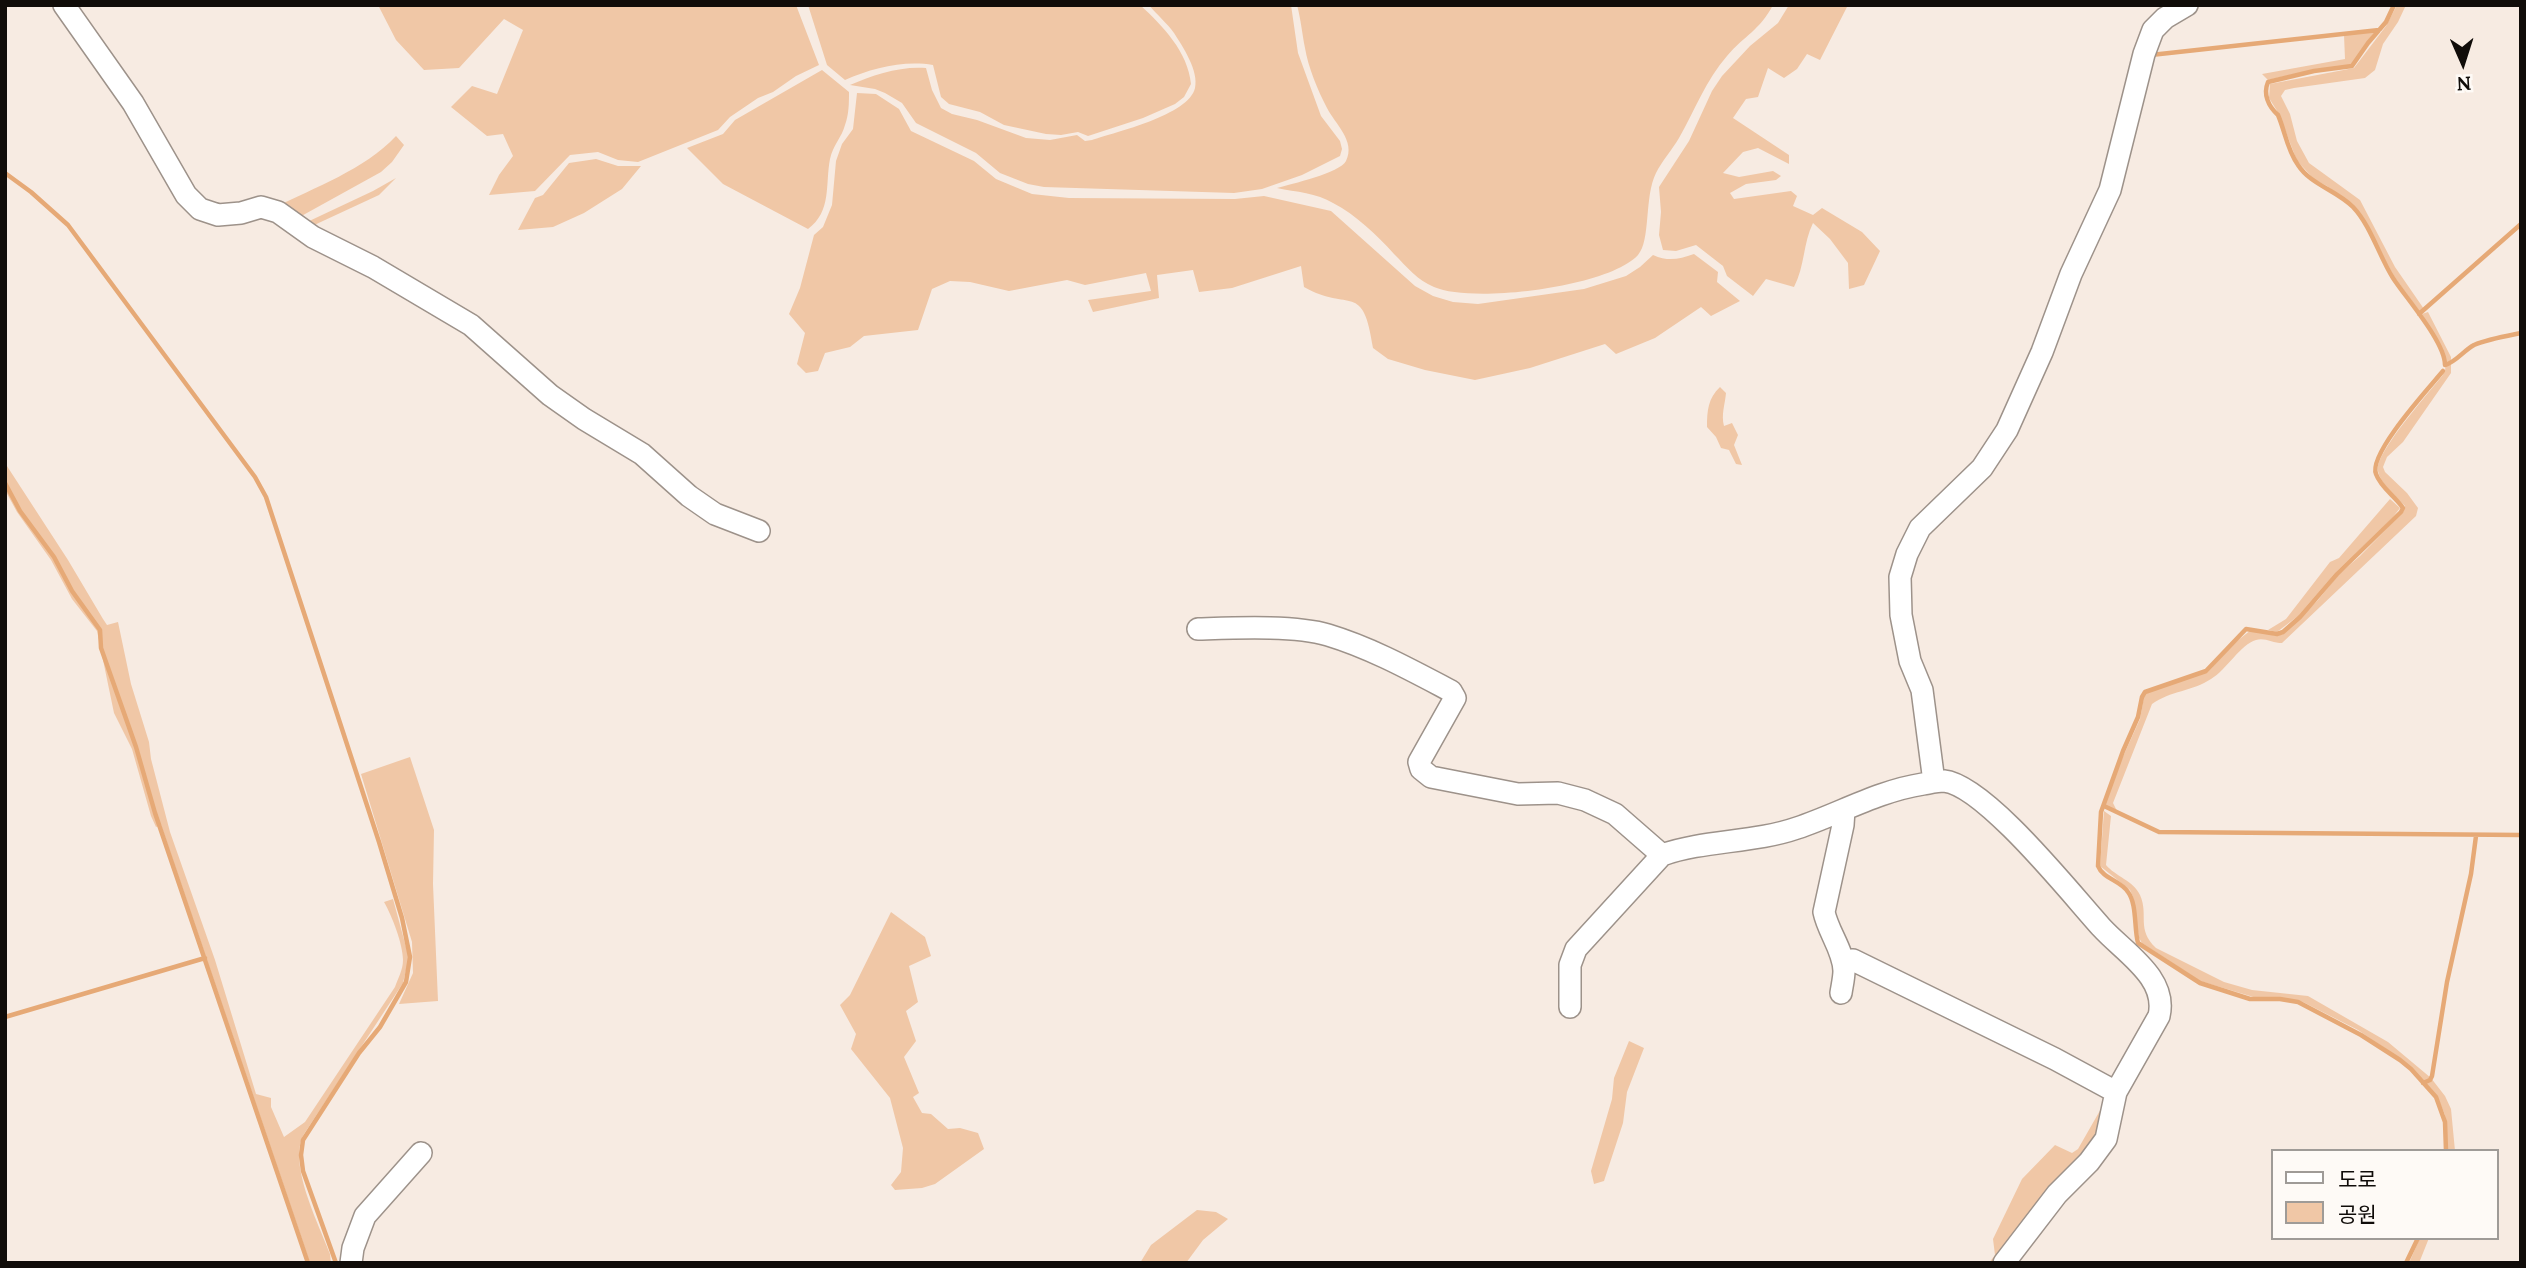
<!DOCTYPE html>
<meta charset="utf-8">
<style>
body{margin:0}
#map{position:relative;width:2526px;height:1268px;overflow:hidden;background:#f7ebe2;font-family:Lora,"Noto Sans KR",serif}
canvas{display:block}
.frame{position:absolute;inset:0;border:7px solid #100c09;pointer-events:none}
.legend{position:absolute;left:2271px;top:1149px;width:228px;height:91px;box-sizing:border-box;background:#fefaf6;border:2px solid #9f9b97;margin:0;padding:9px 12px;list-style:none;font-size:21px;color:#100c09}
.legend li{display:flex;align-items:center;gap:14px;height:35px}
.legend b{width:35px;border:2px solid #9f9b97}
.north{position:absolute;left:2428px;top:28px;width:70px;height:70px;-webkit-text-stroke:5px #fefaf6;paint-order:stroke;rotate:177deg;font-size:19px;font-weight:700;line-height:28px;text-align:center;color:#100c09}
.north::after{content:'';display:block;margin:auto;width:24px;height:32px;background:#100c09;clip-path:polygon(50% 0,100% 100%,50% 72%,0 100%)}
</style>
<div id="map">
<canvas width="2526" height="1268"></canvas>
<div class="frame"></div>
<ul class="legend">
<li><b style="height:9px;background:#fff"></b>도로</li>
<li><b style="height:19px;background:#f0c7a6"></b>공원</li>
</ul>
<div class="north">N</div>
</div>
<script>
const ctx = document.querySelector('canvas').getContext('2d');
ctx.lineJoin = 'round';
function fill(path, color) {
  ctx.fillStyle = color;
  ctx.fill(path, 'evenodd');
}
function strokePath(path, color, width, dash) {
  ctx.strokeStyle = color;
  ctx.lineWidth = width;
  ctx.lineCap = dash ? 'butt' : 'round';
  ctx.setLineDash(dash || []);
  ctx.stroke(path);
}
fill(new Path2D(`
 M378,5H796L819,65L796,76L773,92L758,98L730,117L718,130L638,162L618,160L598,152L570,155L535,191L489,195L499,175L513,156L503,134L487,136L451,107L472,86L497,94L523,30L504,19L459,68L424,70L396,40Z
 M808,5H1140C1163,26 1188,52 1191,84L1184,97L1175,104L1143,118L1088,136L1078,132L1061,135L1046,134L1004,125L980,112L949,104L941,97L933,65C904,60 872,68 845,80L827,65Z
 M1149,5H1291L1298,53L1321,116L1340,141L1342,149L1340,156L1302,175L1262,189L1234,193L1044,187L1028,184L1000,173L976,153L916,123L902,103L885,93L875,89L850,85C873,75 900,66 926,68L932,90L941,108L952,114L977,120L1026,138L1050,140L1077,135L1085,141L1092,140C1116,132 1189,115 1195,88C1199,71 1183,47 1174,33C1167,23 1157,15 1149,5Z
 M1297,5H1773C1760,30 1744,36 1727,56C1706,80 1695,110 1679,138C1672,150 1662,161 1656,173C1644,197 1651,240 1638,255C1609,287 1473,304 1434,287C1417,280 1407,267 1394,254C1377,235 1356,215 1333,203C1317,193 1296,192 1277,188C1291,184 1340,173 1346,161C1356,141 1335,124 1327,108C1318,91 1308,67 1305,48C1302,33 1301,20 1297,5Z
 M1789,5H1848L1820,60L1807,54L1797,69L1784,78L1768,68L1758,97L1746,99L1733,118L1789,155V164L1758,148L1743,152L1723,173L1739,177L1773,171L1781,176L1776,180L1746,184L1730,193L1734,199L1791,191L1797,196L1793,206L1813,215L1822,208L1862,232L1880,251L1864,285L1849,289L1848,263L1830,239L1813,223C1803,243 1805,266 1794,287L1766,279L1753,296L1727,276L1723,266L1696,245L1676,251L1663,250L1659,235L1661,212L1659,187L1689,141L1712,91L1722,76L1750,46L1778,23Z
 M2397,5H2406L2398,22L2383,44L2375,70L2365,78L2294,88L2285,90L2281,96L2290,114L2297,141L2309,163L2360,200L2395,267L2424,309L2420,312L2394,276L2356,208L2327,186L2315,180L2297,161L2279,114L2269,98L2270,84L2354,68L2386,26Z
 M2375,31L2351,65L2316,69L2268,80L2262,74L2345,59L2344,35Z
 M822,70L849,92C849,103 849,114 845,125C842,137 833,145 830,159C825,185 832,211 808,229L723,184L687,148L723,134L735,120Z
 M857,93L876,94L899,109L911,131L974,161L996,179L1032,194L1069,198L1235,199L1264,196L1331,211L1415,286L1433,296L1453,302L1478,304L1584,289L1626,276L1640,267L1653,255C1669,262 1679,259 1694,254L1718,272L1717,282L1740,301L1711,316L1701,307L1655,338L1616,354L1605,344L1530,368L1475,380L1425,370L1388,359L1373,348C1363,280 1350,313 1304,287L1301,266L1232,288L1199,292L1193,270L1157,275L1159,298L1093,312L1088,300L1151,291L1146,273L1085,285L1067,280L1009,291L970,282L950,281L932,289L918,330L864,336L850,347L825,353L818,371L806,373L797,364L805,333L789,314L800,288L814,235L823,227L832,205L836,161L842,144L853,129Z
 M396,136L404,145L392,162L381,172L296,219L274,208C315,187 364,170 396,136Z
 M596,159L618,166H641L622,189L584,213L553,227L518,230L535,198L543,195L569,163Z
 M396,178L379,195L310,227L305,223L373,191Z
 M2428,312L2451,357V373L2403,442L2387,457L2383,467L2385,472L2407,493L2418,508L2416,516L2282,643C2273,643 2264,637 2256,640C2241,644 2226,670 2211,679C2193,691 2170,691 2152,704L2113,803L2117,811L2105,805L2117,770L2140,719L2144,697L2147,693L2208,672L2232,645L2251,630L2277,636L2283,634L2318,600L2339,574L2360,556L2404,511L2405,506C2396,495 2381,486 2378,471C2374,453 2432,390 2445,372L2446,359L2422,314Z
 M1720,387L1726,393C1725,405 1721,414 1724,426L1732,423L1738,435L1734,445L1742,465L1736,464L1729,450L1721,448L1716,437L1707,427C1707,411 1708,398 1720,387Z
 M5,463L68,560L103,619L107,625L118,622L131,684L149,742L151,759L170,832L215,960L256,1094L271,1098V1107L284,1137L305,1122L395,987C398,978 403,970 403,960C403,944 392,916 384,902L393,899L409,958L403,983L304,1134C287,1163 319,1224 330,1254L331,1263H310L161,825L156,827L151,816L132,749L114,713L97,631L72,599L51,560L17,512L5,490Z
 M2390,499L2400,508L2393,517L2335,573L2298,616L2277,632L2268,630L2286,619L2330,562L2339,558Z
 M410,757L434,830L433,884L438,1001L399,1004L413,973L412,942L361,774Z
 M2104,811L2111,816L2106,865C2115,876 2134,881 2140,895C2149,915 2136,929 2156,948L2224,982L2252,990L2308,996L2388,1042L2431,1078L2445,1096L2451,1109L2455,1151H2448L2445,1115L2438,1098L2413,1069L2389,1051L2358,1030L2303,1002L2285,999H2260L2200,981L2142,943L2139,938L2133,897L2130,890L2100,866Z
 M891,912L925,937L931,956L909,966L918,1002L906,1011L916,1041L904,1057L919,1093L913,1097L922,1113L931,1114L948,1129L960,1128L978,1133L984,1149L935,1184L922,1188L895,1190L891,1185L901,1172L903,1148L890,1098L851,1049L856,1034L840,1005L850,995Z
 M1629,1041L1644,1048L1627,1092L1623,1123L1604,1181L1594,1184L1591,1171L1612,1099L1614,1078Z
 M2110,1093L2100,1138L2000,1263H1989L1995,1255L1993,1239L2022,1179L2055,1145L2072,1153L2078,1149Z
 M1197,1210L1216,1212L1228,1219L1203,1240L1186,1263H1140L1151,1245Z
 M2420,1238H2429L2419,1263H2409Z`), '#f0c7a6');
strokePath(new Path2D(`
 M2394,5L2386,22L2368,43L2352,66L2314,71L2268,82C2263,94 2268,106 2278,115C2285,131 2287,150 2298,165C2311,185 2336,190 2353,207C2371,226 2379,256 2393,278C2406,298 2445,342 2445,365C2456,362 2463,351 2474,345C2488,339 2506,336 2521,333
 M2151,55L2379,30
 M5,173L31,192L68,225L255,477L266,497L379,842L402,918L410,957L406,982L380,1027L359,1053L303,1140L301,1155L303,1171L336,1263
 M2419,314L2521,224
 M2443,371C2429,388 2368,454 2376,474C2381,488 2395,496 2403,508L2401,512L2337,574L2300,617L2283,632L2277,634L2246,629L2206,671L2145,692L2142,697L2138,717L2123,751L2101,812L2098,866C2103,879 2120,880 2128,892C2137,904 2134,928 2138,943L2200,983L2250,999H2280L2298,1002L2361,1035L2400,1060L2411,1069L2436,1097L2445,1122L2446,1151
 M5,483L20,511L54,557L72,591L100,630L101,648L136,747L155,813L308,1263
 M2104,806L2159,832L2521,835
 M5,1017L205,958
 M2423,1083L2430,1080L2432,1076L2447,982L2471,874L2476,836
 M2406,1263L2418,1238`), '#e6a976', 4.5);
const minor = new Path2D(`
 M64,5L133,103L186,195L200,209L218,215L241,213L261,207L278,212L313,237L373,267L471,325L550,395L584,419L642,454L689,496L715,514L759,531
 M1198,629C1233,628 1295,625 1328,635C1371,648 1411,670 1451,691L1455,698L1419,762L1421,769L1431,777L1518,794L1558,793L1585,800L1615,814L1662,855
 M1934,782L1922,690L1910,661L1901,615L1900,577L1907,554L1920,528L1982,468L2007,430L2042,352L2071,274L2110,190L2144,54L2153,30L2165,18L2187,5
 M1843,961L1853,960L2055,1059L2116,1092
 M1841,993C1842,986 1844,978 1844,971C1844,951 1828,932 1824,912L1843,825L1844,810
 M1570,1007V965L1576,949L1662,855C1704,840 1754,843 1797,828C1839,814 1878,791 1923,784C1929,783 1937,781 1944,781C1985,785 2072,895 2102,928C2125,953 2168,978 2159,1016L2116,1092L2106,1139L2089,1162L2057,1194L2004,1263
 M351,1263L353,1248L365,1216L421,1153`);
strokePath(minor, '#9d928a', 24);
strokePath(minor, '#fff', 21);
</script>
